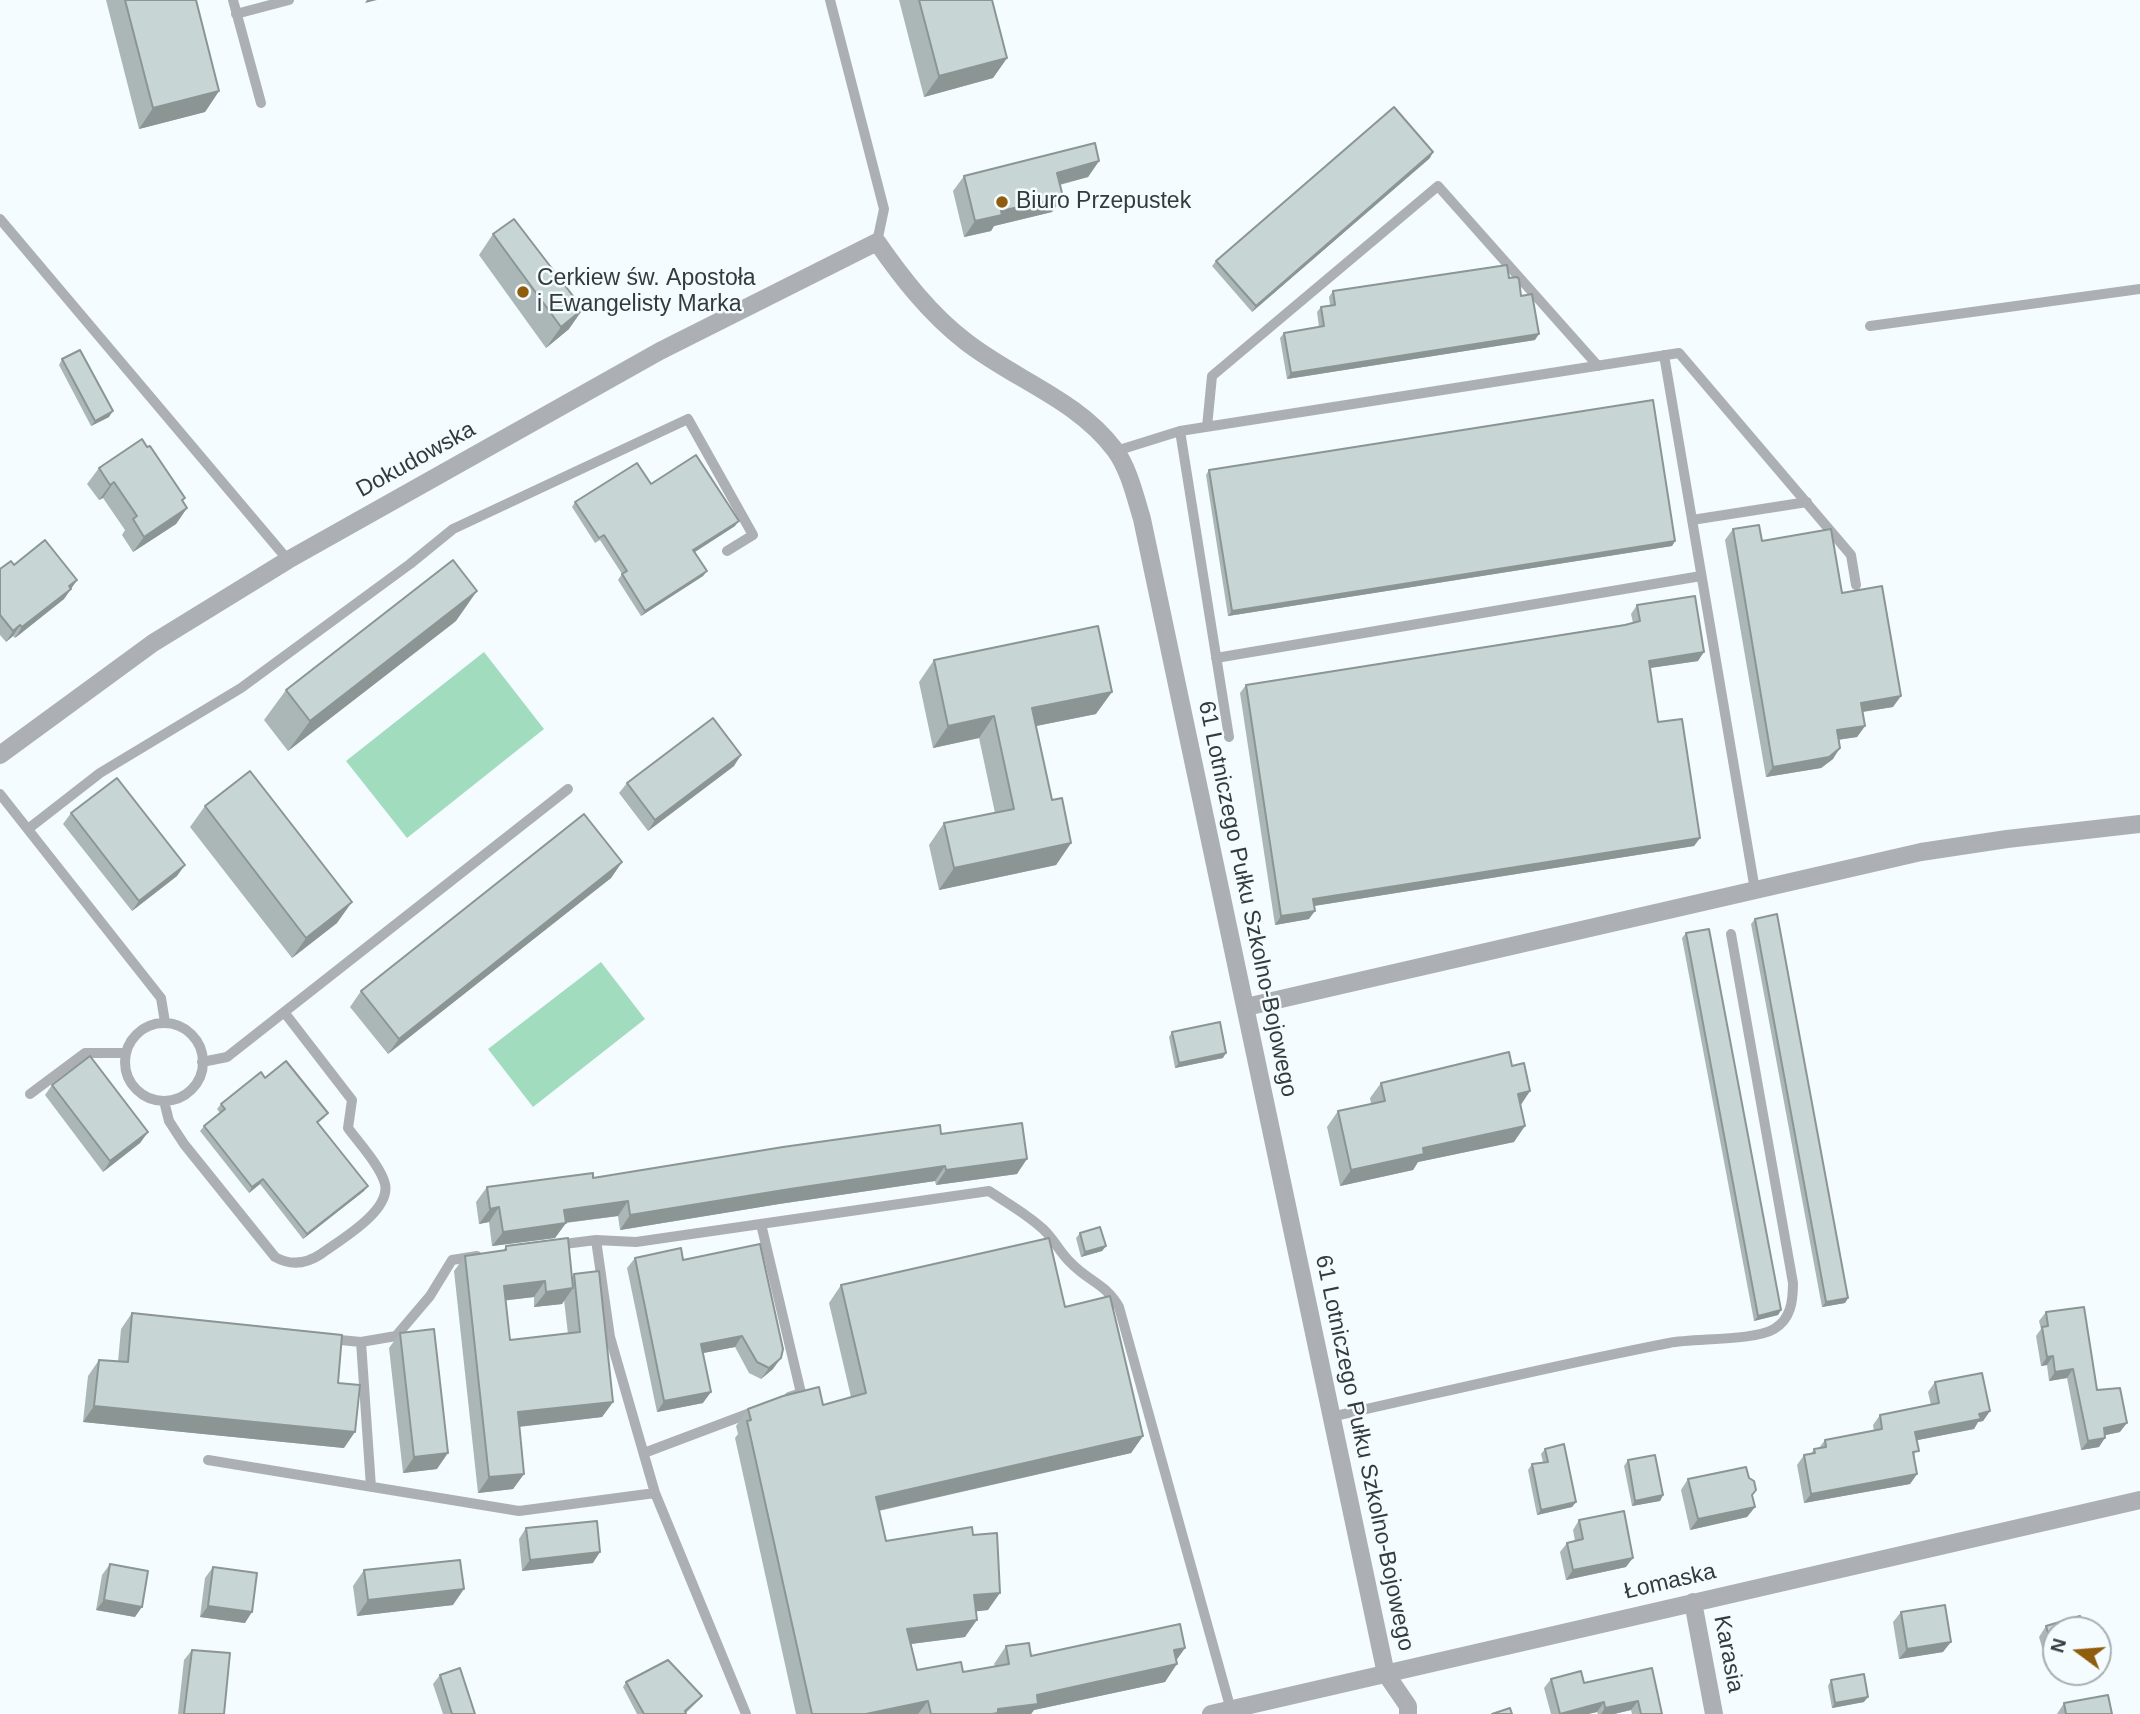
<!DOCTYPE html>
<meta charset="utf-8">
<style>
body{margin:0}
#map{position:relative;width:2140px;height:1714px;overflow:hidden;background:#f4fcff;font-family:Helvetica,sans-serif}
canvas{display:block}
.north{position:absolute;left:2042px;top:1616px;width:70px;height:70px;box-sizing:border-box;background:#f4fcff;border:2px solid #a8afb1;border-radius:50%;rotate:286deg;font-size:19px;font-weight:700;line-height:28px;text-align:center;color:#353b3d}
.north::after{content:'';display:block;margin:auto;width:24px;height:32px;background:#905c0d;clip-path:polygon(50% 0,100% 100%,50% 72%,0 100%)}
</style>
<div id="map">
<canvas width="2140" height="1714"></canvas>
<div class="north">N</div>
</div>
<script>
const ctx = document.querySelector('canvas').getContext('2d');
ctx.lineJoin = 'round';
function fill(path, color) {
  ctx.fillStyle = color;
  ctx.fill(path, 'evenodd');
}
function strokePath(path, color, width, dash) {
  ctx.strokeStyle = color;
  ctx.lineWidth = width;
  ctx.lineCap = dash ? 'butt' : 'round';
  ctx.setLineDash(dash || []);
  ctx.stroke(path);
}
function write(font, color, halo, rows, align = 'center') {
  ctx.font = font + ' Helvetica,sans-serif';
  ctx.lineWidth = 5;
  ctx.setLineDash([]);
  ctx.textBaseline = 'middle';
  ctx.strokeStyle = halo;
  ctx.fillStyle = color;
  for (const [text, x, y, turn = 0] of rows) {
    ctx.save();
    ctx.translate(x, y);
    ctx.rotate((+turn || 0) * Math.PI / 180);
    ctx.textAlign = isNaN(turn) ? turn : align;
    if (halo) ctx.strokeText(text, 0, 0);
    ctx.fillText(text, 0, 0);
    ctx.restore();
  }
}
fill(new Path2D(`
 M484,652L544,729L407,838L346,761Z
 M601,962L645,1019L533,1107L488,1049Z`), '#a2dcbf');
strokePath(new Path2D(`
 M233,0L261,103
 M830,0L884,209L877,242
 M236,14L289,0
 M0,219L288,560
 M1870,326L2140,289
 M1664,355L1755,890
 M1207,427L1212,376L1438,186L1598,366
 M1180,431L1229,737
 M1116,451L1180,431L1679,353L1851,555L1856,585
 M1692,520L1807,502
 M1216,658L1701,576
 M0,794L161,998L165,1022
 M28,829L100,773L241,688L410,564L453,529L688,419L753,535L727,551
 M125 1062a39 39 0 1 1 78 0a39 39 0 1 1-78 0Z
 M202,1062L227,1057L568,789
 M30,1094L85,1053H126
 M164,1101L169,1121L184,1144L275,1257C291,1266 306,1264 321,1254C340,1240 391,1211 385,1184C381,1167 359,1143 348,1128L352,1100L284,1012
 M761,1224L801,1393L789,1397
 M596,1240L610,1337L655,1493
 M556,1245L596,1240L636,1242L989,1191C1007,1203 1027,1214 1043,1229C1054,1239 1060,1253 1071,1263C1088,1281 1106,1284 1119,1307L1231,1710
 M330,1339L361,1342L396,1336L430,1296L452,1260L477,1256
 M361,1342L371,1487
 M1331,1417C1444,1392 1556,1365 1669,1343C1695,1338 1754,1341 1774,1329C1791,1319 1793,1301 1793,1283L1731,934
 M644,1453L758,1410
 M208,1460L519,1511L655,1493L746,1714`), '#acb0b4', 10);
strokePath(new Path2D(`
 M0,755L153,643L288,560L660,351L877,242C902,278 930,314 965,341C1013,379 1077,399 1115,450C1129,469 1135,496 1142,519L1386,1674L1408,1706V1714
 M1246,1007L1921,852L2007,839L2140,824
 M1693,1602L1714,1714
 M1211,1714L2140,1500`), '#acb0b4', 18);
fill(new Path2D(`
 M106,0H196L219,91L205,112L139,129Z
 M899,0H992L1007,58L993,78L924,97Z
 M1430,158L1252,312L1212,266L1216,261Z
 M1099,161L1088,177L1060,185L1063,197L1052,212L994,226L991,231L964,237L953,191L964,176Z
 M493,234L569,329L546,348L479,255Z
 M1509,278L1521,296L1535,340L1287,379L1280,338L1284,333L1319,327L1317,312L1321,307L1330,305L1329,297L1333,291Z
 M62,359L109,417L91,426L59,365Z
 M99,468L183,501L187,508L176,524L133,552L122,535L125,530L103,498L99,500L87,484Z
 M1209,470L1675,541L1672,546L1228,616L1206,475Z
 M651,484L735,526L695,552L707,571L703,576L641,616L618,580L622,574L600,540L595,543L572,507L575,502Z
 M1733,529L1762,541L1842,593L1893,707L1863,712L1865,726L1857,737L1838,740L1833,759L1821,768L1766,777L1725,540Z
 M14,565L77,580L64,599L15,638L13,636L6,642L0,635V569Z
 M1637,605L1698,661L1650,668L1658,722L1700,838L1694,846L1314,906L1309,919L1275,925L1240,693L1246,685L1633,623L1631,614Z
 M456,621L288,751L264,720L286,690Z
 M934,660L1096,714L1036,726L1052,800L1071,843L1056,865L939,890L929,845L944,823L995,813L979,738L933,748L919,682Z
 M734,766L648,831L619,793L627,783Z
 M205,806L337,923L292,958L190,827Z
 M71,813L177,876L132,911L63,824Z
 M622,862L611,878L388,1054L350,1007L361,991Z
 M1755,919L1848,1298L1845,1303L1822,1307L1751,924Z
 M1686,933L1781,1310L1778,1315L1754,1321L1682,938Z
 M1172,1032L1223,1058L1175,1068L1169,1037Z
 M1512,1066L1530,1091L1521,1105L1514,1142L1418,1162L1413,1170L1340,1186L1327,1127L1338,1111L1371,1104L1370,1098L1381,1083Z
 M265,1078L328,1113L324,1118L318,1123L364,1191L303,1239L260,1184L249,1193L200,1131L204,1126L220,1113L217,1109L221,1104Z
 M52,1085L148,1132L140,1143L103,1172L45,1095Z
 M941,1134L1017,1174L936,1185L935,1181L779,1204L620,1230L618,1216L566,1223L555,1238L492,1246L489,1222L479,1224L476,1202L487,1187L593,1178Z
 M1080,1233L1106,1246L1102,1251L1081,1257L1076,1238Z
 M506,1246L572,1277L574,1274L613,1402L602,1417L519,1427L524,1474L513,1489L478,1493L454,1271L465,1256L503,1251ZM534,1297V1307L562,1304L564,1300L568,1334L510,1340L506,1300Z
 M635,1258L683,1260L773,1369L761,1379L749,1373L735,1347L703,1353V1403L657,1412L627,1268Z
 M841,1285L1065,1307L1143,1436L1131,1453L879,1511L886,1541L988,1610L976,1611L965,1637L911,1644L917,1670L963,1672L995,1666L994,1664L1006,1646L1031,1656L1185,1648L1176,1660L1165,1682L1034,1710L1031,1714H796L735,1438L738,1434L736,1426L748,1409L823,1405L851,1397L829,1303Z
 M2046,1312L2097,1390L2120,1432L2105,1435L2099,1447L2081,1450L2067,1378L2049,1381L2047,1365L2041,1366L2036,1336L2041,1329L2039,1321Z
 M132,1313L338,1383L344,1448L83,1422L88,1376L99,1360L118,1362L121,1329Z
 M400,1333L437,1469L403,1473L389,1348Z
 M1935,1382L1990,1411L1983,1421L1978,1422L1974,1429L1917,1440L1914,1458L1917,1474L1910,1484L1804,1503L1797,1465L1804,1455L1811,1454L1814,1449L1819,1448L1825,1440L1874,1431L1873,1425L1880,1415L1931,1405L1928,1392Z
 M1545,1449L1576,1502L1572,1507L1537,1515L1528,1470L1532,1464L1543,1462L1541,1454Z
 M1628,1460L1663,1495L1660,1501L1632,1506L1624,1466Z
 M1688,1479L1755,1507L1747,1517L1690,1530L1681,1490Z
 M1579,1520L1626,1567L1566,1580L1560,1552L1567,1543L1575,1541L1573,1530Z
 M526,1528L593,1563L522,1571L519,1539Z
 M110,1564L135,1617L96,1610L102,1575Z
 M213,1567L245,1623L200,1617L205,1578Z
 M364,1570L453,1605L357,1616L353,1586Z
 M1901,1612L1943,1652L1899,1659L1893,1622Z
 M2080,1616L2056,1662L2047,1664L2039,1637L2046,1626Z
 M192,1650L224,1714H178L184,1660Z
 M1652,1668L1662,1714H1632L1631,1710L1614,1714H1598L1597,1712L1588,1714H1551L1544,1688L1551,1679L1584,1683Z
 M440,1675L475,1714H443L433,1684Z
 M1831,1680L1864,1702L1832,1708L1828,1686Z
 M626,1682L702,1696L698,1701L686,1713V1714H637L623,1687Z
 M2064,1703L2112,1714H2057Z`), '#abb7b6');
fill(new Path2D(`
 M367,0H377L365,3Z
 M1007,58L993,78L924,97L939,76Z
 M219,91L205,112L139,129L153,108Z
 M1433,152L1430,158L1252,312L1256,306Z
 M1099,161L1088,177L1046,188L1057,173Z
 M1063,197L1052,212L994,226L991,231L964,237L975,221L1001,211Z
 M583,309L569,329L546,348L561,327Z
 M1539,334L1535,340L1287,379L1291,373Z
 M113,411L109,417L91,426L95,421Z
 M114,482L103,498L99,500L110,485Z
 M187,508L176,524L133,552L144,537Z
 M739,521L735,526L690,555L693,550Z
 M1675,541L1672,546L1228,616L1232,611Z
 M707,571L703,576L641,616L645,611Z
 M77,580L64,599L15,638L22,627Z
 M477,591L456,621L288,751L310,721Z
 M20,625L13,636L6,642L13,631Z
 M1704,652L1698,661L1643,669L1649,661Z
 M1112,692L1096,714L1016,730L1032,708Z
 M1901,696L1893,707L1854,713L1861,703Z
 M994,716L979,738L933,748L948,726Z
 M1865,726L1857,737L1829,741L1837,730Z
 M1840,748L1833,759L1821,768L1766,777L1773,767Z
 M741,755L734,766L648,831L655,820Z
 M1700,838L1694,846L1307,907L1313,899Z
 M1071,843L1056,865L939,890L954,868Z
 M622,862L611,878L388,1054L399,1039Z
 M185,865L177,876L132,911L139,901Z
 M352,902L337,923L292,958L306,938Z
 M1315,911L1309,919L1275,925L1281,916Z
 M1226,1053L1223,1058L1175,1068L1179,1063Z
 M1530,1091L1519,1107L1518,1094Z
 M1525,1126L1514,1142L1418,1162L1413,1170L1340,1186L1351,1170L1423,1148Z
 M148,1132L140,1143L103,1172L110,1161Z
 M1027,1159L1017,1174L936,1185L946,1170Z
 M945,1166L935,1181L779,1204L620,1230L630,1215L790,1189Z
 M263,1179L260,1184L249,1193L252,1187Z
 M368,1186L364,1191L303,1239L307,1234Z
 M628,1201L618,1216L554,1224L564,1210Z
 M499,1207L489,1222L479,1224L490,1209Z
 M566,1223L555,1238L492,1246L503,1232Z
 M1106,1246L1102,1251L1081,1257L1085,1252Z
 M545,1281L534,1297L493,1302L504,1286Z
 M573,1288L562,1304L534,1307L546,1292Z
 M1848,1298L1845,1303L1822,1307L1826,1302Z
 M1781,1310L1778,1315L1754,1321L1758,1316Z
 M742,1336L735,1347L693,1355L701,1344Z
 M2053,1356L2047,1365L2041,1366L2047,1357Z
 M781,1358L773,1369L761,1379L769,1368Z
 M2073,1369L2067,1378L2049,1381L2055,1372Z
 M711,1392L703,1403L657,1412L664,1401Z
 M613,1402L602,1417L507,1428L518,1412Z
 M94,1406L355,1432L344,1448L83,1422Z
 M1990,1411L1983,1421L1978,1422L1974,1429L1908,1442L1915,1432Z
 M2127,1423L2120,1432L2097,1437L2104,1428Z
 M1143,1436L1131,1453L863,1514L876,1497Z
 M2105,1438L2099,1447L2081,1450L2088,1441Z
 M448,1453L437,1469L403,1473L414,1457Z
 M524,1474L513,1489L478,1493L489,1477Z
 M1917,1474L1910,1484L1804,1503L1811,1494Z
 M1663,1495L1660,1501L1632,1506L1635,1501Z
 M1576,1502L1572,1507L1537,1515L1541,1510Z
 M1755,1507L1747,1517L1690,1530L1698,1519Z
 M600,1552L593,1563L522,1571L530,1560Z
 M1633,1558L1626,1567L1566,1580L1573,1570Z
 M464,1589L453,1605L357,1616L368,1600Z
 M1000,1593L988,1610L962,1613L974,1595Z
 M104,1600L142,1607L135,1617L96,1610Z
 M208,1606L252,1612L245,1623L200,1617Z
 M977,1620L965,1637L895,1646L907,1629Z
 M1951,1642L1943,1652L1899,1659L1907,1649Z
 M1185,1648L1173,1665L1177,1664L1165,1682L1034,1710L1031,1714H992L998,1709L1037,1695L1174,1650Z
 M2056,1653V1662L2047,1664L2055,1654Z
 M1868,1697L1864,1702L1832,1708L1835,1703Z
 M928,1701L918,1714H866Z
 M1638,1701L1631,1710L1614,1714H1601L1605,1708Z
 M1604,1702L1597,1712L1588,1714H1560Z`), '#8b9594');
const building = new Path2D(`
 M125,0H196L219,91L153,108Z
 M919,0H992L1007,58L939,76Z
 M1394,107L1433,152L1256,306L1216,261Z
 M1095,143L1099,161L1057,173L1063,197L1001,211L1002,215L975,221L964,176Z
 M514,219L583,309L561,327L493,234Z
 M1507,265L1509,278L1517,277L1519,279L1521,296L1532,294L1539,334L1291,373L1284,333L1324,326L1321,307L1335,305L1333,291Z
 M80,350L113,411L95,421L62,359Z
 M1653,400L1675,541L1232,611L1209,470Z
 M142,439L147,447L150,446L185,498L182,500L187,508L144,537L133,519L137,516L114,482L110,485L99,468Z
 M696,455L739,521L693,550L707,571L645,611L622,574L627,571L604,535L599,538L575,502L637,463L651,484Z
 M1759,525L1762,541L1831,529L1842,593L1882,586L1901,696L1861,703L1865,726L1837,730L1840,748L1829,757L1773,767L1733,529Z
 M45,540L77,580L69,586L71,589L22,627L20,625L13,631L0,615V569L11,561L14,565Z
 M453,560L477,591L310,721L286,690Z
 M1695,596L1704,652L1649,661L1658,722L1682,719L1700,838L1313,899L1315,911L1281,916L1246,685L1625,625L1640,621L1637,605Z
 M1098,626L1112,692L1032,708L1052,800L1062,798L1071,843L954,868L944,823L1014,809L994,716L948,726L934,660Z
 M713,718L741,755L655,820L627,783Z
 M250,771L352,902L306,938L205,806Z
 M117,778L185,865L139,901L71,813Z
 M584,814L622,862L399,1039L361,991Z
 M1777,914L1848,1298L1826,1302L1755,919Z
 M1709,929L1781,1310L1758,1316L1686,933Z
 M1220,1022L1226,1053L1179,1063L1172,1032Z
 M1509,1052L1512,1066L1524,1063L1530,1091L1518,1094L1525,1126L1423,1148L1424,1154L1351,1170L1338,1111L1385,1101L1381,1083Z
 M90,1056L148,1132L110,1161L52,1085Z
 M286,1061L328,1113L317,1122L368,1186L307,1234L263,1179L252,1187L204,1126L225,1109L221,1104L261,1072L265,1078Z
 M1022,1123L1027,1159L946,1170L945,1166L790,1189L630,1215L628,1201L564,1210L566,1223L503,1232L499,1207L490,1209L487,1187L593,1173V1178L783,1147L940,1125L941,1134Z
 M1100,1227L1106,1246L1085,1252L1080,1233Z
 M568,1238L573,1288L546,1292L545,1281L504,1286L510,1340L580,1332L574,1274L599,1271L613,1402L518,1412L524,1474L489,1477L465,1256L506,1250V1246Z
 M1049,1238L1065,1307L1110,1296L1143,1436L876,1497L886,1541L972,1527L973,1535L997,1533L1000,1593L974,1595L977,1620L907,1629L917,1670L961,1662L963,1672L1009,1664L1006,1646L1029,1643L1031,1656L1180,1624L1185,1648L1174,1650L1177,1664L1037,1695L1038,1704L998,1709V1713L992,1714H931L928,1701L866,1714H812L747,1421L751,1420L748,1409L783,1396L819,1387L823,1405L866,1393L841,1285Z
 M760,1244L783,1349L781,1358L769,1368L757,1362L742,1336L701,1344L711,1392L664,1401L635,1258L681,1248L683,1260Z
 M2084,1307L2097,1390L2120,1388L2127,1423L2104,1428L2105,1438L2088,1441L2073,1369L2055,1372L2053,1356L2047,1357L2042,1327L2048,1326L2046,1312Z
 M132,1313L342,1335L338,1383L360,1385L355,1432L94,1406L99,1360L128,1362Z
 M434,1329L448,1453L414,1457L400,1333Z
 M1982,1373L1990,1411L1979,1414L1981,1419L1915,1432L1919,1451L1913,1452L1917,1474L1811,1494L1804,1455L1815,1453L1814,1449L1826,1447L1825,1440L1882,1429L1880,1415L1939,1403L1935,1382Z
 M1564,1444L1576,1502L1541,1510L1532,1464L1548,1462L1545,1449Z
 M1655,1455L1663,1495L1635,1501L1628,1460Z
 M1746,1467L1749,1478L1754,1481L1756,1490L1752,1495L1755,1507L1698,1519L1688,1479Z
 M1624,1511L1633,1558L1573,1570L1567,1543L1583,1539L1579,1520Z
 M597,1521L600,1552L530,1560L526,1528Z
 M460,1560L464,1589L368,1600L364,1570Z
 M110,1564L148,1571L142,1607L104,1600Z
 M213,1567L257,1573L252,1612L208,1606Z
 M1945,1605L1951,1642L1907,1649L1901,1612Z
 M2080,1616L2084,1630H2056V1653L2055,1654L2046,1626Z
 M192,1650L230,1653L224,1714H184Z
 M668,1660L702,1696L685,1711L686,1714H644L626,1682Z
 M460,1668L475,1714H452L440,1675Z
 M1652,1668L1662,1714H1641L1638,1701L1605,1708L1604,1702L1560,1714L1551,1679L1581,1671L1584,1683Z
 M1864,1674L1868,1697L1835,1703L1831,1680Z
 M2108,1695L2112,1714H2066L2064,1703Z
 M1510,1708L1512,1714H1492Z`);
fill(building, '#c7d5d4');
strokePath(building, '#8b9594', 2);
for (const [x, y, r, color] of [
 [1002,202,7,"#905c0d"],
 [523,292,7,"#905c0d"]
]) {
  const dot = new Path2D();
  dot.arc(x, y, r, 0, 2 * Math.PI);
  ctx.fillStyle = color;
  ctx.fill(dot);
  strokePath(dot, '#f4fcff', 2.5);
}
write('23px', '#353b3d', '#f4fcff', [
 ["Biuro Przepustek",1016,202],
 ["Cerkiew św. Apostoła",537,279],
 ["i Ewangelisty Marka",537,305]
], 'left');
write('23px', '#353b3d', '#f4fcff', [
 ["Dokudowska",416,460,-29],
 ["61 Lotniczego Pułku Szkolno-Bojowego",1247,899,78],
 ["61 Lotniczego Pułku Szkolno-Bojowego",1364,1453,78],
 ["Łomaska",1670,1582,-13],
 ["Karasia",1728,1654,79]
]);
</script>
